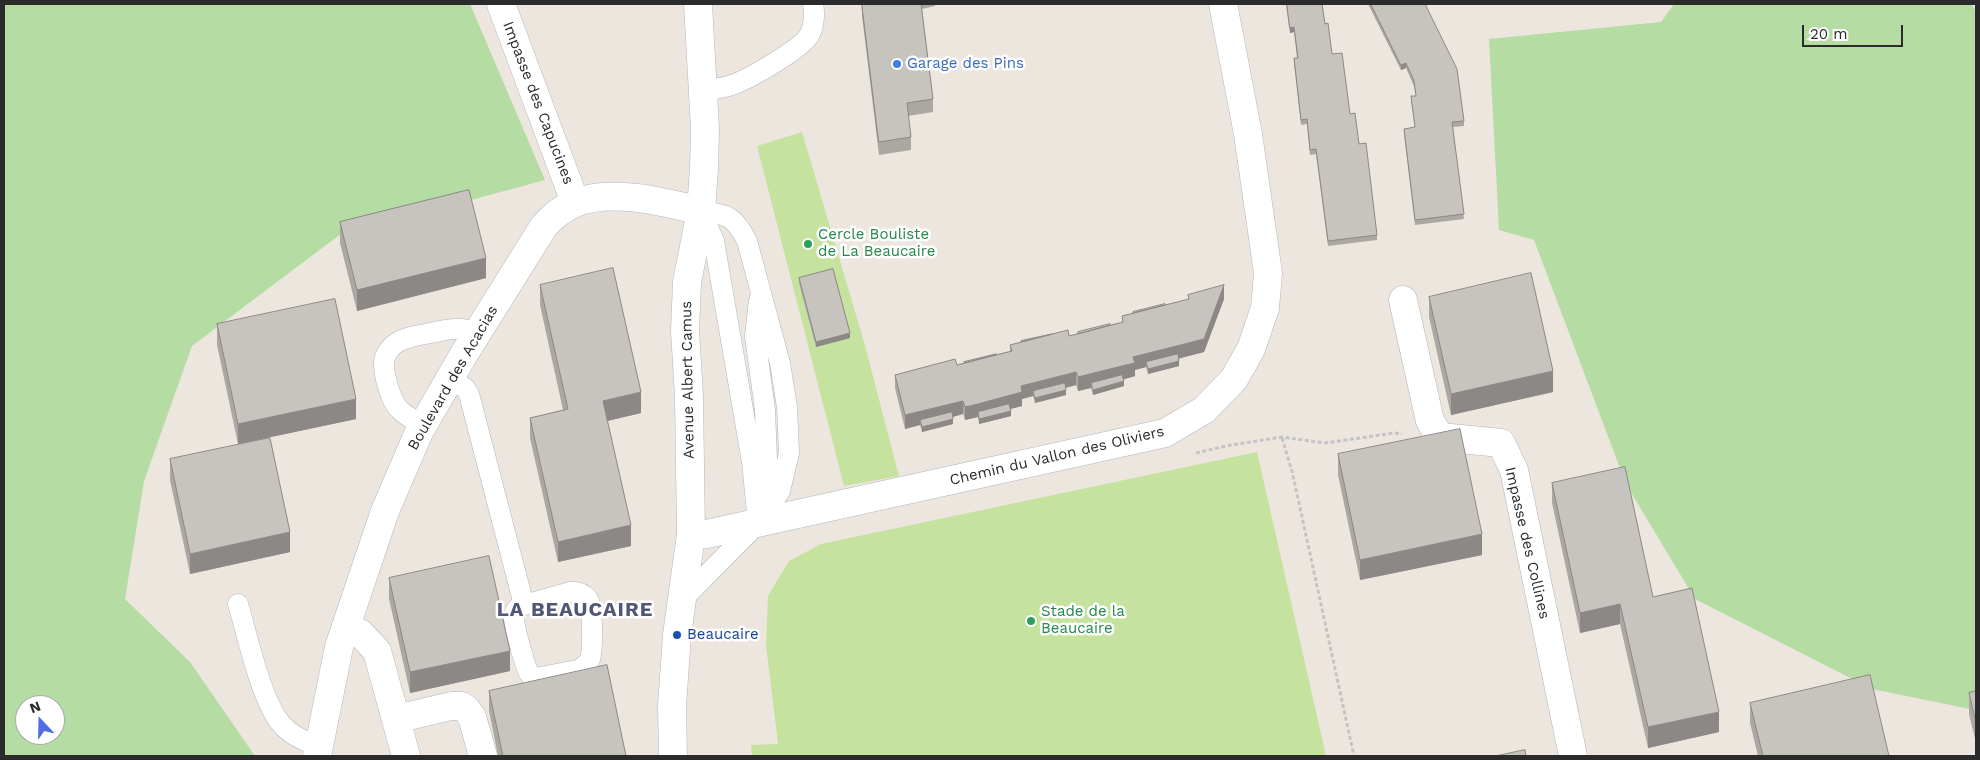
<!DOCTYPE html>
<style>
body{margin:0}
#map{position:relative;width:1980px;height:760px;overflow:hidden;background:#ece6df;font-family:"Work Sans",sans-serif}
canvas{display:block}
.frame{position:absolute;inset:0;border:5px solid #2b2b2b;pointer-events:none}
.north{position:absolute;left:15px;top:695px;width:50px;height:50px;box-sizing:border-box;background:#fff;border:1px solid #aaa;border-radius:50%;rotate:339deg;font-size:14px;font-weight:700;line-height:20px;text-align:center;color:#2b2b2b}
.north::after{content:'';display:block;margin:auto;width:18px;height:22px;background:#526ce6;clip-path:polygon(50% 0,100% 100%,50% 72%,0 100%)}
.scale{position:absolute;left:1802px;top:25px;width:101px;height:22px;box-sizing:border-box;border:2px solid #2b2b2b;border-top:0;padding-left:6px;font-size:15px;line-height:18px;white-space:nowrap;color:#2b2b2b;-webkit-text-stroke:4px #fff;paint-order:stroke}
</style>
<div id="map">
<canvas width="1980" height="760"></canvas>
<div class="frame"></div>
<div class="north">N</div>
<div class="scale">20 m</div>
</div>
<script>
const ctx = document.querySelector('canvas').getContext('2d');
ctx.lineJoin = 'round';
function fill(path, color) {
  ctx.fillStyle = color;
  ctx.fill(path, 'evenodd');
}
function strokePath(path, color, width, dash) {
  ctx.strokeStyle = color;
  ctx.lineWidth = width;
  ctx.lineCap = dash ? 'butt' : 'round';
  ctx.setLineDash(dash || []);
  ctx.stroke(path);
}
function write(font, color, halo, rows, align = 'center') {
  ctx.font = font + ' "Work Sans",sans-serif';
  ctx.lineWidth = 5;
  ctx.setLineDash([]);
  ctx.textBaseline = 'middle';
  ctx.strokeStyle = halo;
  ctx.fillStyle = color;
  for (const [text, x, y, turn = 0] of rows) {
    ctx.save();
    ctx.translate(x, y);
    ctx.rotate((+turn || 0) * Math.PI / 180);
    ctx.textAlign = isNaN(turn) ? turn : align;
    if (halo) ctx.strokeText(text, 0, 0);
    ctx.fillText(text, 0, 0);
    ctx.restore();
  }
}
fill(new Path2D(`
 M4,4H470L545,180L338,236L192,346L144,481L125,599L190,662L255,756H4ZM25,705H55V735H25Z
 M1674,4H1971L1976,11V708L1970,709L1872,689L1695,599L1626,484L1534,240L1499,230L1489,39L1661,22Z`), '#b5dca2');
fill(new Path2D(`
 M802,132L864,342L899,476L844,486L757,146Z
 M1257,452L1326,756H752L751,745L778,744L766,645L768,596L789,561L821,544Z`), '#c5e29f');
const service = new Path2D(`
 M703,91C712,89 721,88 729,86C746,81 802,49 810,34C814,26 815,13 813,4
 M701,211L714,241L752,462L758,523
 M759,300L755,336L765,410L767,461L762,494
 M450,378L465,388L469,394L524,605
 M423,425C414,420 405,416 398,408C390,398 384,376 384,364C384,356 389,348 395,344C406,336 422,335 435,332C451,329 462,326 477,334
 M570,592C577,591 583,593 588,599C593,606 593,650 590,659C588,664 583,667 578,670L535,678C532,677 531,677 529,673C525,667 513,623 514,616C515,609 518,607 524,605Z
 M682,600L758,523L780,491L789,453L787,407L780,363L747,241C735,217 728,214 701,211
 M238,604C248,637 261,701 282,725C292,736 305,741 319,747`);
const minor = new Path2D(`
 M501,4L575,202
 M1403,300L1430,421L1440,437L1501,443L1514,470L1573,756
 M691,535L707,534L1165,433L1204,410L1234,379L1251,349L1265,308L1268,273L1248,134L1223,4
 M346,627L360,633L377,651L406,756
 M396,719L451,706H462L466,709L472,717L483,756
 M317,756L339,647L385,511L419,432L464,354L544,226C553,216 563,208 575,203C610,188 665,202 701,211`);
const tertiary = new Path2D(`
 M673,756L672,706L677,635L691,535L689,396L685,331L687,282L701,211L704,168L705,129L698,4`);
strokePath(service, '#b3b5bd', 21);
strokePath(minor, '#b3b5bd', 29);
strokePath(tertiary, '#b3b5bd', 29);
strokePath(new Path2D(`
 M1282,438L1292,471L1354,756
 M1196,453L1231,445L1282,437L1325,443L1394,433L1402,434`), '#c4c4c4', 3, [4, 2.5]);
strokePath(service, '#fff', 20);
strokePath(minor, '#fff', 28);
strokePath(tertiary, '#fff', 28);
fill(new Path2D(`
 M862,4H935V6L922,9L933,99V112L908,116L911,137V150L879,155L862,16Z
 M1286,4H1322L1325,24L1332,54L1359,144L1377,235V240L1328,246L1316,154L1310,155L1307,124L1301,125L1294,63V58H1297L1294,32L1290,33Z
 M1368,4H1425L1464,121V126L1453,127L1464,219L1415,225L1404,134V129L1415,128L1411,101V96H1416L1414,86L1406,68L1401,70Z
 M340,222L486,278L357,311L340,243Z
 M799,278L850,338L816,347L799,283Z
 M540,285L641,413L607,421L631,546L558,562L530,438V418L563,410L540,305Z
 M1188,295L1224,299L1204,352L1179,358V366L1148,374L1146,367L1135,370V376L1124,379V386L1093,395L1091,388L1078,391L1076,385L1066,388V395L1035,403L1033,396L1022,399V406L1010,409L1011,416L979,424L978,417L965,420L963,414L953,417V424L922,432L920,425L905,429L895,388V375L957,365L1010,351V345L1069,336L1110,325L1122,322V316L1188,300Z
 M1429,297L1553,392L1451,415L1429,317Z
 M217,324L356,419L238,444L217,345Z
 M1338,454L1482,555L1360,580L1338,475Z
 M170,459L290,552L190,574L170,480Z
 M1552,483L1653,597L1719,732L1648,748L1620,624L1580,633L1552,503Z
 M389,578L510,671L410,693L389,599Z
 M489,691L626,756H498L489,711Z
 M1976,691V743L1969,714V693Z
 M1750,703L1889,756H1758L1750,723Z`), '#aba8a3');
fill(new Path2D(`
 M1294,27V32L1290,33V28Z
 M1406,63V68L1401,70V65Z
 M486,258V278L357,311V290Z
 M1224,285V299L1204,352L1147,367L1146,362V367L1135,370V376L1122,380L1091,383V388L1078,391V377L1133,357Z
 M850,333V338L816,347V342Z
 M1179,361V366L1148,374V369Z
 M1553,371V392L1451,415V394Z
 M1076,372V385L1035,395L1033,391V396L1022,399V406L979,417L978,412V417L965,420V407L1021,386Z
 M1124,381V386L1093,395V390Z
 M1066,390V395L1035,403V398Z
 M641,392V413L603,422V401Z
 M356,399V419L238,444V424Z
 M963,401V414L922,425L920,420V425L905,429V415Z
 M1011,411V416L979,424V419Z
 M953,419V424L922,432V427Z
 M631,525V546L558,562V542Z
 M290,532V552L190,574V554Z
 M1482,534V555L1360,580V560Z
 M1620,604V624L1580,633V613Z
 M510,651V671L410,693V672Z
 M1719,712V732L1648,748V727Z`), '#8b8885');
const building = new Path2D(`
 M862,4H921L933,99L907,103L911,137L879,142Z
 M1287,4H1322L1325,24L1328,23L1332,54L1342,53L1350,114L1355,113L1359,144L1366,143L1377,235L1328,241L1316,149L1310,150L1307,119L1301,120L1294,58H1298L1294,27L1290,28Z
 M1371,4H1425L1457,69L1464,121L1452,122L1464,214L1415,220L1404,129L1415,127L1411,96H1416L1414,81L1406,63L1401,65Z
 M469,190L486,258L357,290L340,222Z
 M613,268L641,392L603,401L631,525L558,542L530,418L568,409L540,285Z
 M833,269L850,333L816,342L799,278Z
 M1531,273L1553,371L1451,394L1429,297Z
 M1224,285L1204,339L1133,357L1135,363L1122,366L1078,377L1076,372L1021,386L1022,392L978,404L965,407L963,401L905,415L895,375L955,359L957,365L1012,351L1010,345L1068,330L1069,336L1123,322L1122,316L1189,299L1188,295Z
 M335,299L356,399L238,424L217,324Z
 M1165,304V305L1133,313V312Z
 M1110,324V325L1078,334V332Z
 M1052,334L1021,342V341Z
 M996,354L965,363L964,362Z
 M1178,354L1179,361L1148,369L1146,362Z
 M1122,375L1124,381L1093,390L1091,383Z
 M1065,383L1066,390L1035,398L1033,391Z
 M1009,404L1011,411L979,419L978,412Z
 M952,412L953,419L922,427L920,420Z
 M1460,429L1482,534L1360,560L1338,454Z
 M270,438L290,532L190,554L170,459Z
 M1625,467L1653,597L1692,588L1719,712L1648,727L1620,604L1580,613L1552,483Z
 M489,556L510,651L410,672L389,578Z
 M607,665L626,756H503L489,691Z
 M1870,675L1889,756H1763L1750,703Z
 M1976,691V722L1969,693Z
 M1525,750L1526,756H1496Z`);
fill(building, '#c7c3be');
strokePath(building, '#8b8885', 1);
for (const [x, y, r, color] of [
 [897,64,5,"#3f7fe0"],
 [808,244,5,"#2e9e5b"],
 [1031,621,5,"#2e9e5b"],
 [677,635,5,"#1a4fb4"]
]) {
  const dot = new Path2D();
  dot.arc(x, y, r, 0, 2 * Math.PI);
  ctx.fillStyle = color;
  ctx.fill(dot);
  strokePath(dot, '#fff', 2);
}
write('15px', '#366cbe', '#fff', [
 ["Garage des Pins",907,64]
], 'left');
write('15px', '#2b2b2b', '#fff', [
 ["Impasse des Capucines",538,103,69],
 ["Boulevard des Acacias",453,378,-60],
 ["Avenue Albert Camus",688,380,-91],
 ["Chemin du Vallon des Oliviers",1057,456,-13],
 ["Impasse des Collines",1527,543,77]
]);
write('15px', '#27864d', '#fff', [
 ["Cercle Bouliste",818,235],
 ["de La Beaucaire",818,252],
 ["Stade de la",1041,612],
 ["Beaucaire",1041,629]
], 'left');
write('15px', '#164399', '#fff', [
 ["Beaucaire",687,635]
], 'left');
ctx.letterSpacing = '1px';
write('bold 20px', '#515777', '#fff', [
 ["LA BEAUCAIRE",575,610]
]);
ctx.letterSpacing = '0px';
</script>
